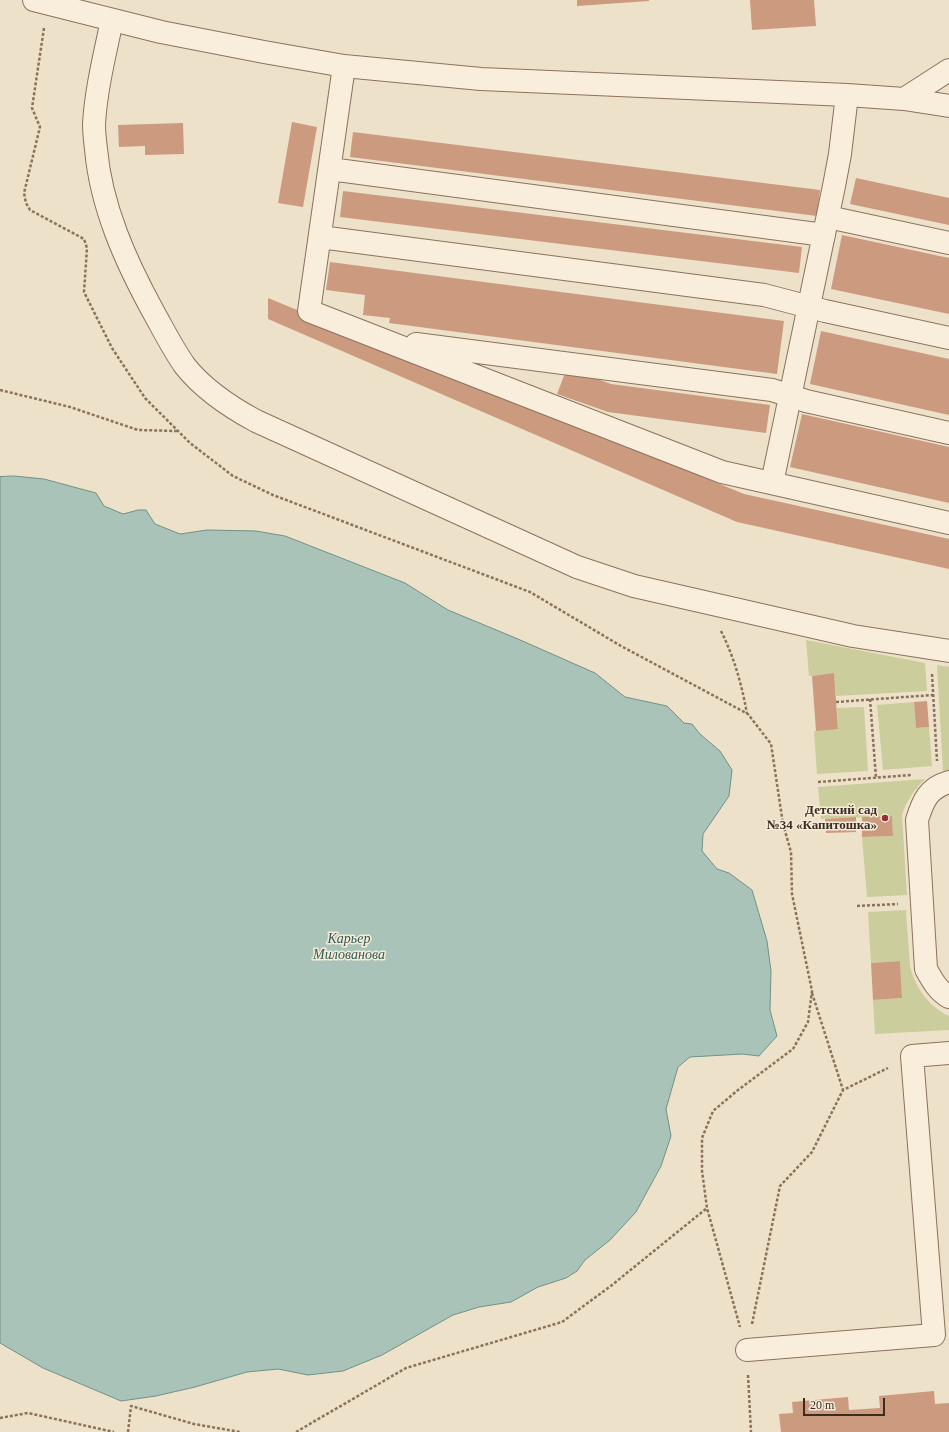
<!DOCTYPE html>
<meta charset="utf-8">
<style>
body{margin:0}
#map{position:relative;width:949px;height:1432px;overflow:hidden;background:#eee1c9;font-family:Georgia,serif}
canvas{display:block}
.scale{position:absolute;left:803px;top:1398px;width:82px;height:18px;box-sizing:border-box;border:2px solid #3b2c21;border-top:0;padding-left:5px;font-size:12px;line-height:14px;white-space:nowrap;color:#3b2c21;-webkit-text-stroke:3px #f6ebd8;paint-order:stroke}
</style>
<div id="map">
<canvas width="949" height="1432"></canvas>
<div class="scale">20 m</div>
</div>
<script>
const ctx = document.querySelector('canvas').getContext('2d');
ctx.lineJoin = 'round';
function fill(path, color) {
  ctx.fillStyle = color;
  ctx.fill(path, 'evenodd');
}
function strokePath(path, color, width, dash) {
  ctx.strokeStyle = color;
  ctx.lineWidth = width;
  ctx.lineCap = dash ? 'butt' : 'round';
  ctx.setLineDash(dash || []);
  ctx.stroke(path);
}
function write(font, color, halo, rows, align = 'center') {
  ctx.font = font + ' Georgia,serif';
  ctx.lineWidth = 3;
  ctx.setLineDash([]);
  ctx.textBaseline = 'middle';
  ctx.strokeStyle = halo;
  ctx.fillStyle = color;
  for (const [text, x, y, turn = 0] of rows) {
    ctx.save();
    ctx.translate(x, y);
    ctx.rotate((+turn || 0) * Math.PI / 180);
    ctx.textAlign = isNaN(turn) ? turn : align;
    if (halo) ctx.strokeText(text, 0, 0);
    ctx.fillText(text, 0, 0);
    ctx.restore();
  }
}
fill(new Path2D(`
 M806,640L925,663L927,691L836,696L834,674L809,676Z
 M937,665L949,667V770L943,771Z
 M914,702L916,728L929,727L932,766L883,770L877,705Z
 M864,707L868,771L817,774L814,731L838,728L837,708Z
 M925,779C914,790 907,800 902,815L907,895L867,897L862,837L893,836L892,816L821,819L818,787Z
 M906,910L910,966C915,987 929,1007 949,1016V1030L875,1034L873,1000L902,998L900,961L871,963L868,912Z`), '#cbcd9c');
const water = new Path2D(`
 M14,476L44,479L96,493L104,506L123,514L138,510H146L155,524L180,534L207,530L256,531L285,536L405,583L448,610L518,639L595,673L625,697L667,706L684,723L692,724L700,734L720,751L732,770L729,796L703,834L702,851L717,869L729,873L752,890L767,941L771,971L770,1010L777,1036L759,1056L742,1054L690,1057L678,1067L666,1109L671,1136L661,1166L636,1212L610,1240L585,1260L577,1271L566,1278L538,1287L511,1302L479,1307L453,1315L382,1355L343,1371L308,1375L278,1369L247,1372L195,1387L156,1396L121,1401L43,1368L0,1343V477Z`);
fill(water, '#a9c3b9');
strokePath(water, '#709187', 1);
fill(new Path2D(`
 M577,0H649V1L577,6Z
 M750,0H814L816,26L752,30Z
 M292,122L317,127L303,207L278,203Z
 M183,123L184,154L145,155V146L119,147L118,125Z
 M353,132L820,190L817,216L350,157Z
 M856,178L949,198V225L850,204Z
 M343,191L802,247L799,273L340,217Z
 M842,235L949,258V314L831,289Z
 M330,262L784,321L777,374L389,323L390,318L363,315L365,295L326,290Z
 M268,298L744,494L949,539V569L737,522L268,319Z
 M821,331L949,359V415L810,384Z
 M567,368L611,384L770,405L766,433L608,412L557,394Z
 M802,414L949,447V503L790,467Z
 M834,673L838,729L816,731L812,676Z
 M927,701L929,727L916,728L914,702Z
 M892,816L893,836L862,837V817Z
 M856,817V832L826,833L825,819Z
 M900,961L902,998L873,1000L871,963Z
 M934,1391L935,1404L949,1403V1432H781L779,1414L793,1413L792,1402L848,1397L849,1410L880,1408L879,1396Z`), '#cc9a7f');
const minor = new Path2D(`
 M34,0L161,32L264,52L344,66L481,79L847,95L904,99L949,106
 M112,20C105,54 96,89 94,124C94,132 95,141 96,149C101,207 126,262 154,313C164,331 173,349 185,366C204,390 230,407 256,421L577,567L634,586L853,636L949,651
 M344,66L309,311L722,472L949,523
 M904,99L949,70
 M330,169L824,235
 M828,217L949,243
 M320,237L764,295L825,311L949,338
 M416,344L772,390L806,401L949,433
 M772,483L834,186L840,154L847,95
 M949,782C928,788 923,801 917,820L926,969C932,980 938,991 949,997
 M747,1350L934,1335L912,1056L949,1053`);
strokePath(minor, '#8b725d', 24);
strokePath(new Path2D(`
 M44,28L32,108L40,127L24,193L26,203L30,210L84,239L87,248L84,292L112,348L145,398L190,443L233,476L273,495L530,592L621,646L748,714L771,744L783,824L791,852L792,894L812,991L808,1022L793,1049L738,1090L713,1111L702,1138V1171L707,1208L740,1327
 M0,390L70,407L138,430L177,431
 M721,631C734,657 742,685 747,714
 M932,674L937,761
 M870,699L876,778
 M836,702L933,695
 M818,782L911,775
 M857,906L898,904
 M812,993L843,1090
 M752,1324L780,1186L812,1152L843,1090L888,1068
 M748,1375L751,1432
 M0,1418L28,1413L114,1432
 M128,1432L131,1406L194,1424L240,1432
 M296,1432L406,1368L562,1322L612,1285L707,1208`), '#8b725d', 2.5, [3, 2]);
strokePath(minor, '#f9eedc', 22);
for (const [x, y, r, color] of [
 [885,818,4,"#992e36"]
]) {
  const dot = new Path2D();
  dot.arc(x, y, r, 0, 2 * Math.PI);
  ctx.fillStyle = color;
  ctx.fill(dot);
  strokePath(dot, '#f6ebd8', 1.5);
}
write('bold 13px', '#3b2c21', '#f6ebd8', [
 ["Детский сад",877,811],
 ["№34 «Капитошка»",877,826]
], 'right');
write('italic 14px', '#305b55', '#f6ebd8', [
 ["Карьер",349,939],
 ["Милованова",349,955]
]);
</script>
